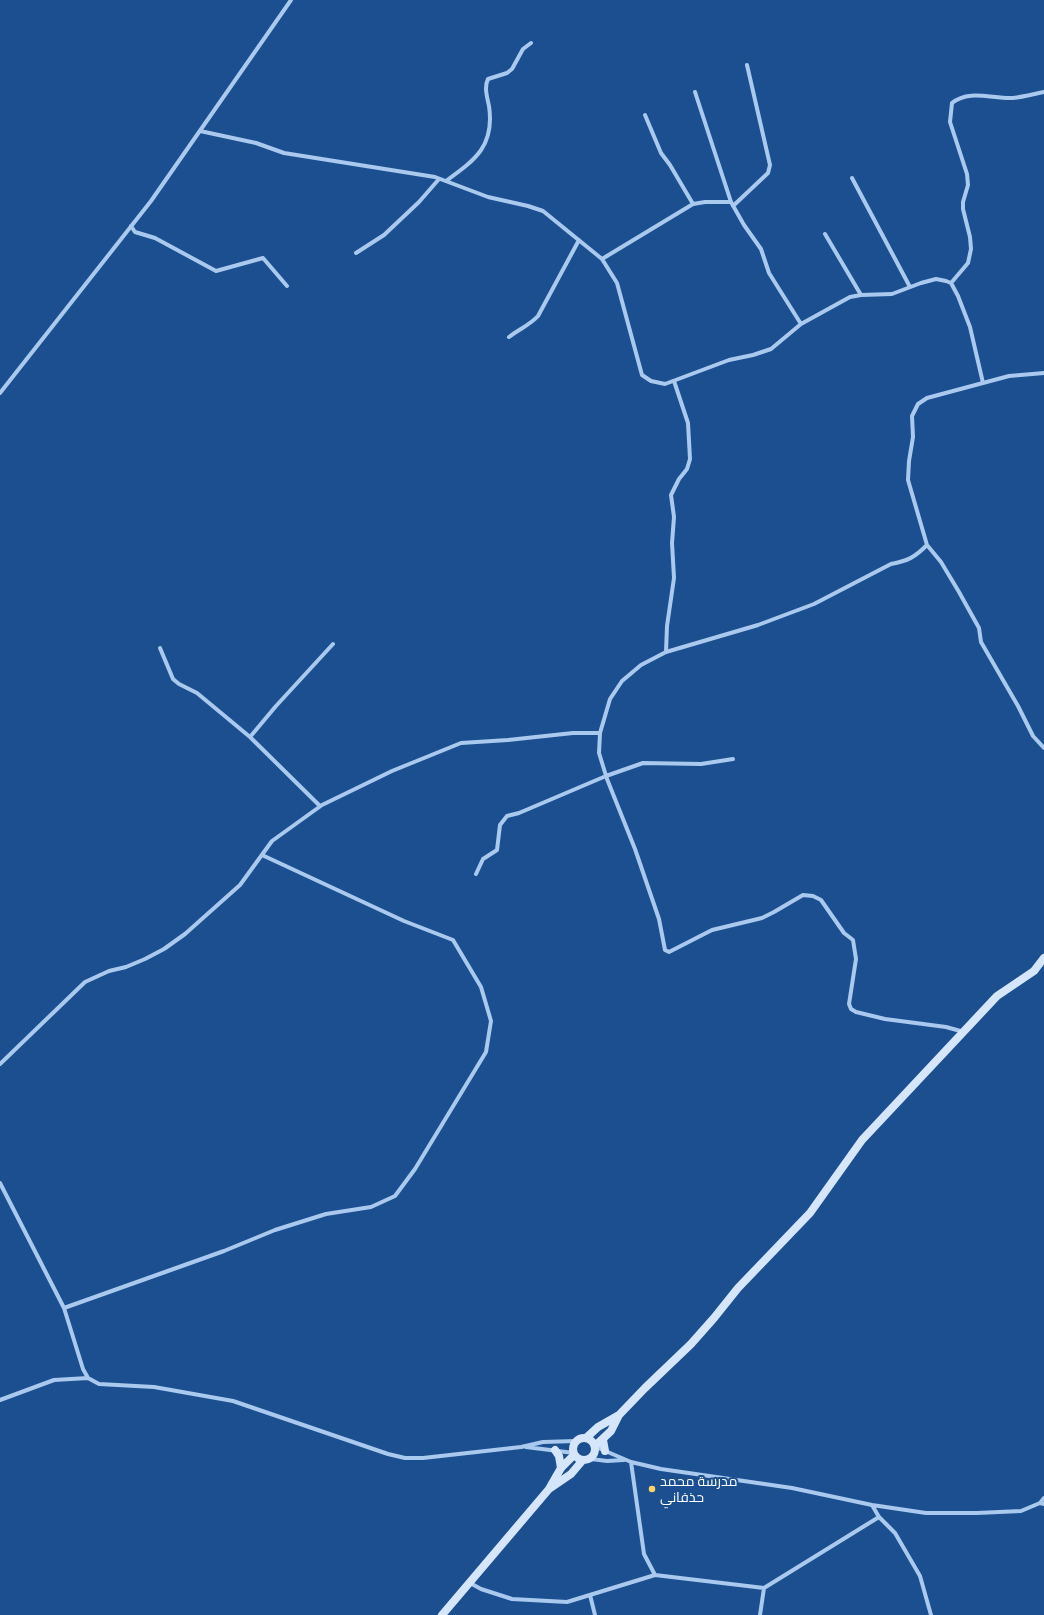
<!DOCTYPE html>
<meta charset="utf-8">
<style>
body{margin:0}
canvas{display:block;background:#1b4f8f}
</style>
<canvas width="1044" height="1615"></canvas>
<script>
const ctx = document.querySelector('canvas').getContext('2d');
ctx.lineJoin = 'round';
function strokePath(path, color, width, dash) {
  ctx.strokeStyle = color;
  ctx.lineWidth = width;
  ctx.lineCap = dash ? 'butt' : 'round';
  ctx.setLineDash(dash || []);
  ctx.stroke(path);
}
function write(font, color, halo, rows, align = 'center') {
  ctx.font = font + ' Ubuntu,Cairo,sans-serif';
  ctx.lineWidth = 4;
  ctx.setLineDash([]);
  ctx.textBaseline = 'middle';
  ctx.strokeStyle = halo;
  ctx.fillStyle = color;
  for (const [text, x, y, turn = 0] of rows) {
    ctx.save();
    ctx.translate(x, y);
    ctx.rotate((+turn || 0) * Math.PI / 180);
    ctx.textAlign = isNaN(turn) ? turn : align;
    if (halo) ctx.strokeText(text, 0, 0);
    ctx.fillText(text, 0, 0);
    ctx.restore();
  }
}
strokePath(new Path2D(`
 M695,92L731,202L744,225L761,249L769,273L801,324
 M645,115L661,153L670,165L693,204L705,202H731
 M200,131L256,143L284,153L435,177L488,197L528,206L543,211L602,259L617,283L642,375L651,381L665,384L729,360L753,355L771,349L801,324L850,297L861,295L892,294L921,283L936,279L946,281L951,283L958,296L970,327L983,383
 M852,178L910,287
 M446,181C475,160 495,146 489,106C487,97 484,87 488,79L507,73L512,69L523,49L531,43
 M733,206L768,173L770,165L747,65
 M131,226L135,232L155,238L216,271L263,258L287,286
 M825,234L861,295
 M356,253L384,235L419,202L439,179
 M602,259L693,204
 M951,283L968,263L971,249L970,237L963,209V202L968,185L967,174L950,122L952,103C969,89 992,99 1013,98C1023,97 1034,94 1044,92
 M509,337C519,329 530,325 538,316L579,240
 M0,393L151,201L291,0
 M927,545L941,562L959,592L979,628L981,642L1018,706L1033,736L1044,748
 M160,648L173,679L179,684L197,693L250,737L320,806
 M666,652L667,626L674,578L672,543L674,517L671,495L679,479L687,469L690,459L688,423L674,381
 M250,737L276,706L333,644
 M476,874L483,859L497,850L500,825L507,816L519,813L606,776L643,763L701,764L733,759
 M964,1032L946,1027L885,1019L856,1012L851,1009L849,1004L856,959L853,940L844,933L821,900L813,896L803,895L774,912L762,918L712,930L669,952L665,950L659,919L635,849L607,779L599,753L600,733L610,699L622,681L641,665L666,652L758,625L814,604L891,564C908,561 915,557 927,545L908,480L909,461L913,437L912,416L918,404L927,398L1009,376L1044,373
 M0,1064L85,982L109,971L126,967L145,959L164,949L185,934L240,885L272,841L322,805L392,771L461,743L508,740L573,733H600
 M0,1183L64,1308L83,1369L88,1378L99,1384L154,1387L233,1401L388,1454L405,1458H423L521,1447L543,1442L576,1441
 M64,1308L224,1251L275,1230L326,1214L371,1207L395,1196L415,1169L486,1052L491,1021L481,987L453,940L404,921L262,855
 M0,1400L54,1380L88,1378
 M526,1447L574,1453
 M596,1447L631,1462L661,1469L792,1488L872,1505L926,1513H977L1021,1511L1040,1503L1044,1504
 M591,1459L607,1461L624,1460
 M631,1462L644,1554L655,1575L764,1588
 M1040,1503L1044,1498
 M872,1505L879,1517
 M470,1583L481,1589L512,1599L567,1602L655,1575
 M590,1595L595,1615
 M760,1615L764,1588L879,1517L895,1533L920,1576L931,1615`), '#a9c9ee', 4);
strokePath(new Path2D(`
 M573 1449a11 11 0 1 1 22 0a11 11 0 1 1-22 0Z
 M586,1438L598,1427L619,1415
 M603,1440L605,1451
 M595,1446L611,1431L619,1415L645,1388L691,1344L714,1318L738,1288L810,1213L862,1140L997,996L1034,971L1044,958
 M555,1450L559,1456L561,1468
 M549,1489L571,1474L582,1461
 M442,1615L549,1489L561,1468L574,1455`), '#d6e6fa', 8);
for (const [x, y, r, color] of [
 [652,1489,4,"#ffd166"]
]) {
  const dot = new Path2D();
  dot.arc(x, y, r, 0, 2 * Math.PI);
  ctx.fillStyle = color;
  ctx.fill(dot);
  strokePath(dot, '#1b4f8f', 1.5);
}
write('14px', '#fff', '#1b4f8f', [
 ["مدرسة محمد",660,1481],
 ["حذفاني",660,1497]
], 'left');
</script>
